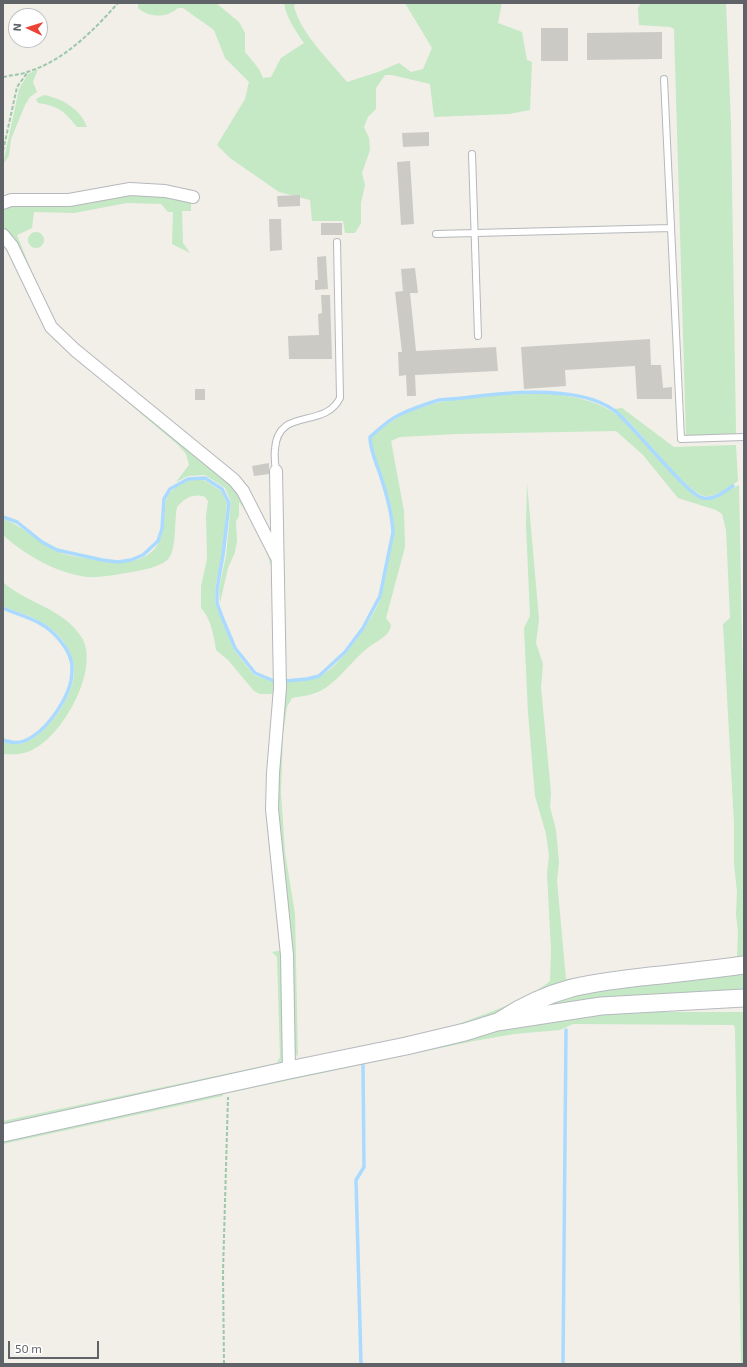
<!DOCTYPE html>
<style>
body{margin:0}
#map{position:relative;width:747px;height:1367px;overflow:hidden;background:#f1efe8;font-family:"Exo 2",sans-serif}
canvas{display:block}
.frame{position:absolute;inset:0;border:4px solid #5f6368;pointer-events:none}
.north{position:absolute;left:8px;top:8px;width:40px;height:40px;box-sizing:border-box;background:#fff;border:1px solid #bfc1c3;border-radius:50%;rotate:274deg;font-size:11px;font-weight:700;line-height:16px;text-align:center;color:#5f6368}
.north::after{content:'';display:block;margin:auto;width:14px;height:18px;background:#ea4335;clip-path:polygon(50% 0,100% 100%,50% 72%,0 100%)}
.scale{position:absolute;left:8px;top:1341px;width:91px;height:18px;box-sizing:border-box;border:2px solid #5f6368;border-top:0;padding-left:5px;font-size:12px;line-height:14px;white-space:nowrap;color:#5f6368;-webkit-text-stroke:3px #fff;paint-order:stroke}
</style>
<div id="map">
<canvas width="747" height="1367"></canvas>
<div class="frame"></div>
<div class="north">N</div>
<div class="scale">50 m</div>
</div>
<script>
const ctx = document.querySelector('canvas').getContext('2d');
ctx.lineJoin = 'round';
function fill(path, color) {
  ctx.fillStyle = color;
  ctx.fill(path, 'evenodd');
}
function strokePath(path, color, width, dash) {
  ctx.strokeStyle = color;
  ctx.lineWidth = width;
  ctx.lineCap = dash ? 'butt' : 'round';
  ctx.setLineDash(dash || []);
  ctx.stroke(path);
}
fill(new Path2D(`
 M138,3H216L239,22L245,33V52L259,69L263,78L271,77L281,58L304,43C295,30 287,19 284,3H296L294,6C300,33 330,61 347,82L378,72L399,63L411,72L423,69L432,48L405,3H502L498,23L522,32L527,60L532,62L530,110L509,114L434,117L430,84L392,75H385L376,88V109L368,117L364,127L369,138L370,150L362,173L365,185L361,203V223L355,233H345L343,221H312L310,200L279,192L230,158L217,145L245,99L249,82L225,58L214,30L183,8H178C167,18 149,18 138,8Z
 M641,3H726L731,123L736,434L686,436L674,29L670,27L639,25L638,8Z
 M38,69L33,82L37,92L30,97L25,105L11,139L9,156L3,164L19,89L28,74Z
 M44,95C62,99 80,108 87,127H77C64,111 59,106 38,103L36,99Z
 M138,194L191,200V211H182L183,243L190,253L172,244L173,212H168L161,204L127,203L74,213L34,212L32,228L17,235L43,300L14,244L3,227V207Z
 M28 240a8 8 0 1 1 16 0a8 8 0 1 1-16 0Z
 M28,291L47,325L239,491L274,558V579C269,552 256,525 239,502V516L236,521L237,541L235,552L228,568L220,603L219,589L226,556L231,502L225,488L205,475L188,476L176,482L189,465L186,454L178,445L54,340L44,327Z
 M556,394C575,397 595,401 611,411C638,427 661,463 684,485C689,490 695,498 703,499C716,502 727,490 739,485L744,737V962L642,974L488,1019L450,1027C479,1016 526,1001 550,981L551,950L547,873L549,856L546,834L535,796L528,713L524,628L530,616L526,525L527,483L539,619L536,643L543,664L541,687L551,793L550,807L556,830L559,862L557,881L566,979L724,961L737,957L738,932L736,914L737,892L734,864V823L723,624L730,618L726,530L722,514L716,510L678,498L643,455L616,431L456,434L400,437L391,441L404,511L405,547L386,618L391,625C390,633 385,636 378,641C355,654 344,677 322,690C313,695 303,696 292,698L287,707L283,735L281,792L285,852L295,914L298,1057L294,1052L275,813L285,682C296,680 307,681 318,677C338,670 376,616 381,596C387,575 389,553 394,532C394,513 387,492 381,474C377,462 372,450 371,437C418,392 496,394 556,394Z
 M622,408L674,447L736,445L738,481C729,488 716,497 705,496C690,495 645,438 632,425C627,419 620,414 614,409Z
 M189,480H204L221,491L227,503L222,555L215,589V603L233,648L241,659L254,675L276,683L275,694H260L254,691L228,660L216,650C214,637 211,618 201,608V586L207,559L206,516L208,501L205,497C193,493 185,498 177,507C174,520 177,547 169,558C162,567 142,570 132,572C118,574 101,578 87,577C56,573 25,555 3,535V519C23,526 36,541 55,550C66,556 79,557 90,559C119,564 156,567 163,530C168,502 158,495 189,480Z
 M3,582C27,604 64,608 82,638C101,670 59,745 24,753C17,755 10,754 3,754V742C10,744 17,745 24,743C47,735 77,693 74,668C73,657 68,647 61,638C45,619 24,615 3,606Z
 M283,950L285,1056L282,1063L3,1130V1121L277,1063L280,1057L277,957L272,952Z
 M744,970V996L538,1012L550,997Z
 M615,1012H744V1364H741L735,1029L734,1025L573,1024L560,1030L514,1034L474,1041L233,1092V1086L495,1028L554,1022L574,1016Z
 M222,1092L223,1096L3,1144V1139Z`), '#c5e8c5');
strokePath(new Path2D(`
 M3,517L17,522L42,542L57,550L102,560L118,562L131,560L143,555L158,541L162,529L164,499L170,489L188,479L205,478L222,489L229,503L223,555L217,589V603L222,617L235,648L255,673L274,681
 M3,608C23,617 43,620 58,638C66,647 73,659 72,671C72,695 47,732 24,741C17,744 10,742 3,740
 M285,681L307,679L319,676L345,652L363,628L380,596L393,532C392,513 386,492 380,474C376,462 370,450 370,437C379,429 388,420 399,415C411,409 426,404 439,400C447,399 455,399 463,398C505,392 580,384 615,411C634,426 687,495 703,498C714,500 724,492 733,486
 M361,1364L356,1180L364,1167L363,1065
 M563,1364L566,1030`), '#aadaff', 3.5);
fill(new Path2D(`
 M541,28H568V61H541Z
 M662,32V59L587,60V33Z
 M429,132V146L403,147L402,133Z
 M410,161L414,224L401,225L397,162Z
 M300,195V206L278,207L277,196Z
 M269,219H281L282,250L270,251Z
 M321,223H342V235H321Z
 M326,256L328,289L315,290V280H318L317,257Z
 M415,268L418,293H410L416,351L496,347L498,371L415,375L416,396H407L406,375L399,376L398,352H402L395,292L403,291L401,269Z
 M321,295H330L332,359H289L288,336L319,335L318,314L322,313Z
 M650,339L651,365H661L663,388L672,387V399H637L635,366L565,370L566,386L524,389L521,347Z
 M195,389H205V400H195Z
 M269,463V474L254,476L252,466Z`), '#cccac5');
const lane = new Path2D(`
 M664,79L681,439L744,437
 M472,154L478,336
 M436,234L671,228
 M276,471C275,464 274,457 275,449C278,406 324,430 340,398L337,242`);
const street = new Path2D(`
 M3,203L11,200H69L130,189L165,191L193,197
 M3,235L12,246L51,327L75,350L234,480L243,491L276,556
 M276,471L280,688L273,773L272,809L287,955L289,1070`);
const secondary = new Path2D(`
 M501,1020C553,986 590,983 650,976C682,973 713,969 744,965
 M3,1133L289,1070L406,1046L465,1032L497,1022L601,1006L744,998`);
strokePath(lane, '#b5b8bc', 8);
strokePath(street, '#b5b8bc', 14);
strokePath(secondary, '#b6babf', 19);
strokePath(new Path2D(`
 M3,77C11,75 20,75 27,72C64,61 94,30 118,3
 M3,151L17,87L27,73
 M224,1364L223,1272L228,1097`), '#9cc7a9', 2, [4, 2]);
strokePath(lane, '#fff', 6);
strokePath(street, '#fff', 12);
strokePath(secondary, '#fff', 17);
</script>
